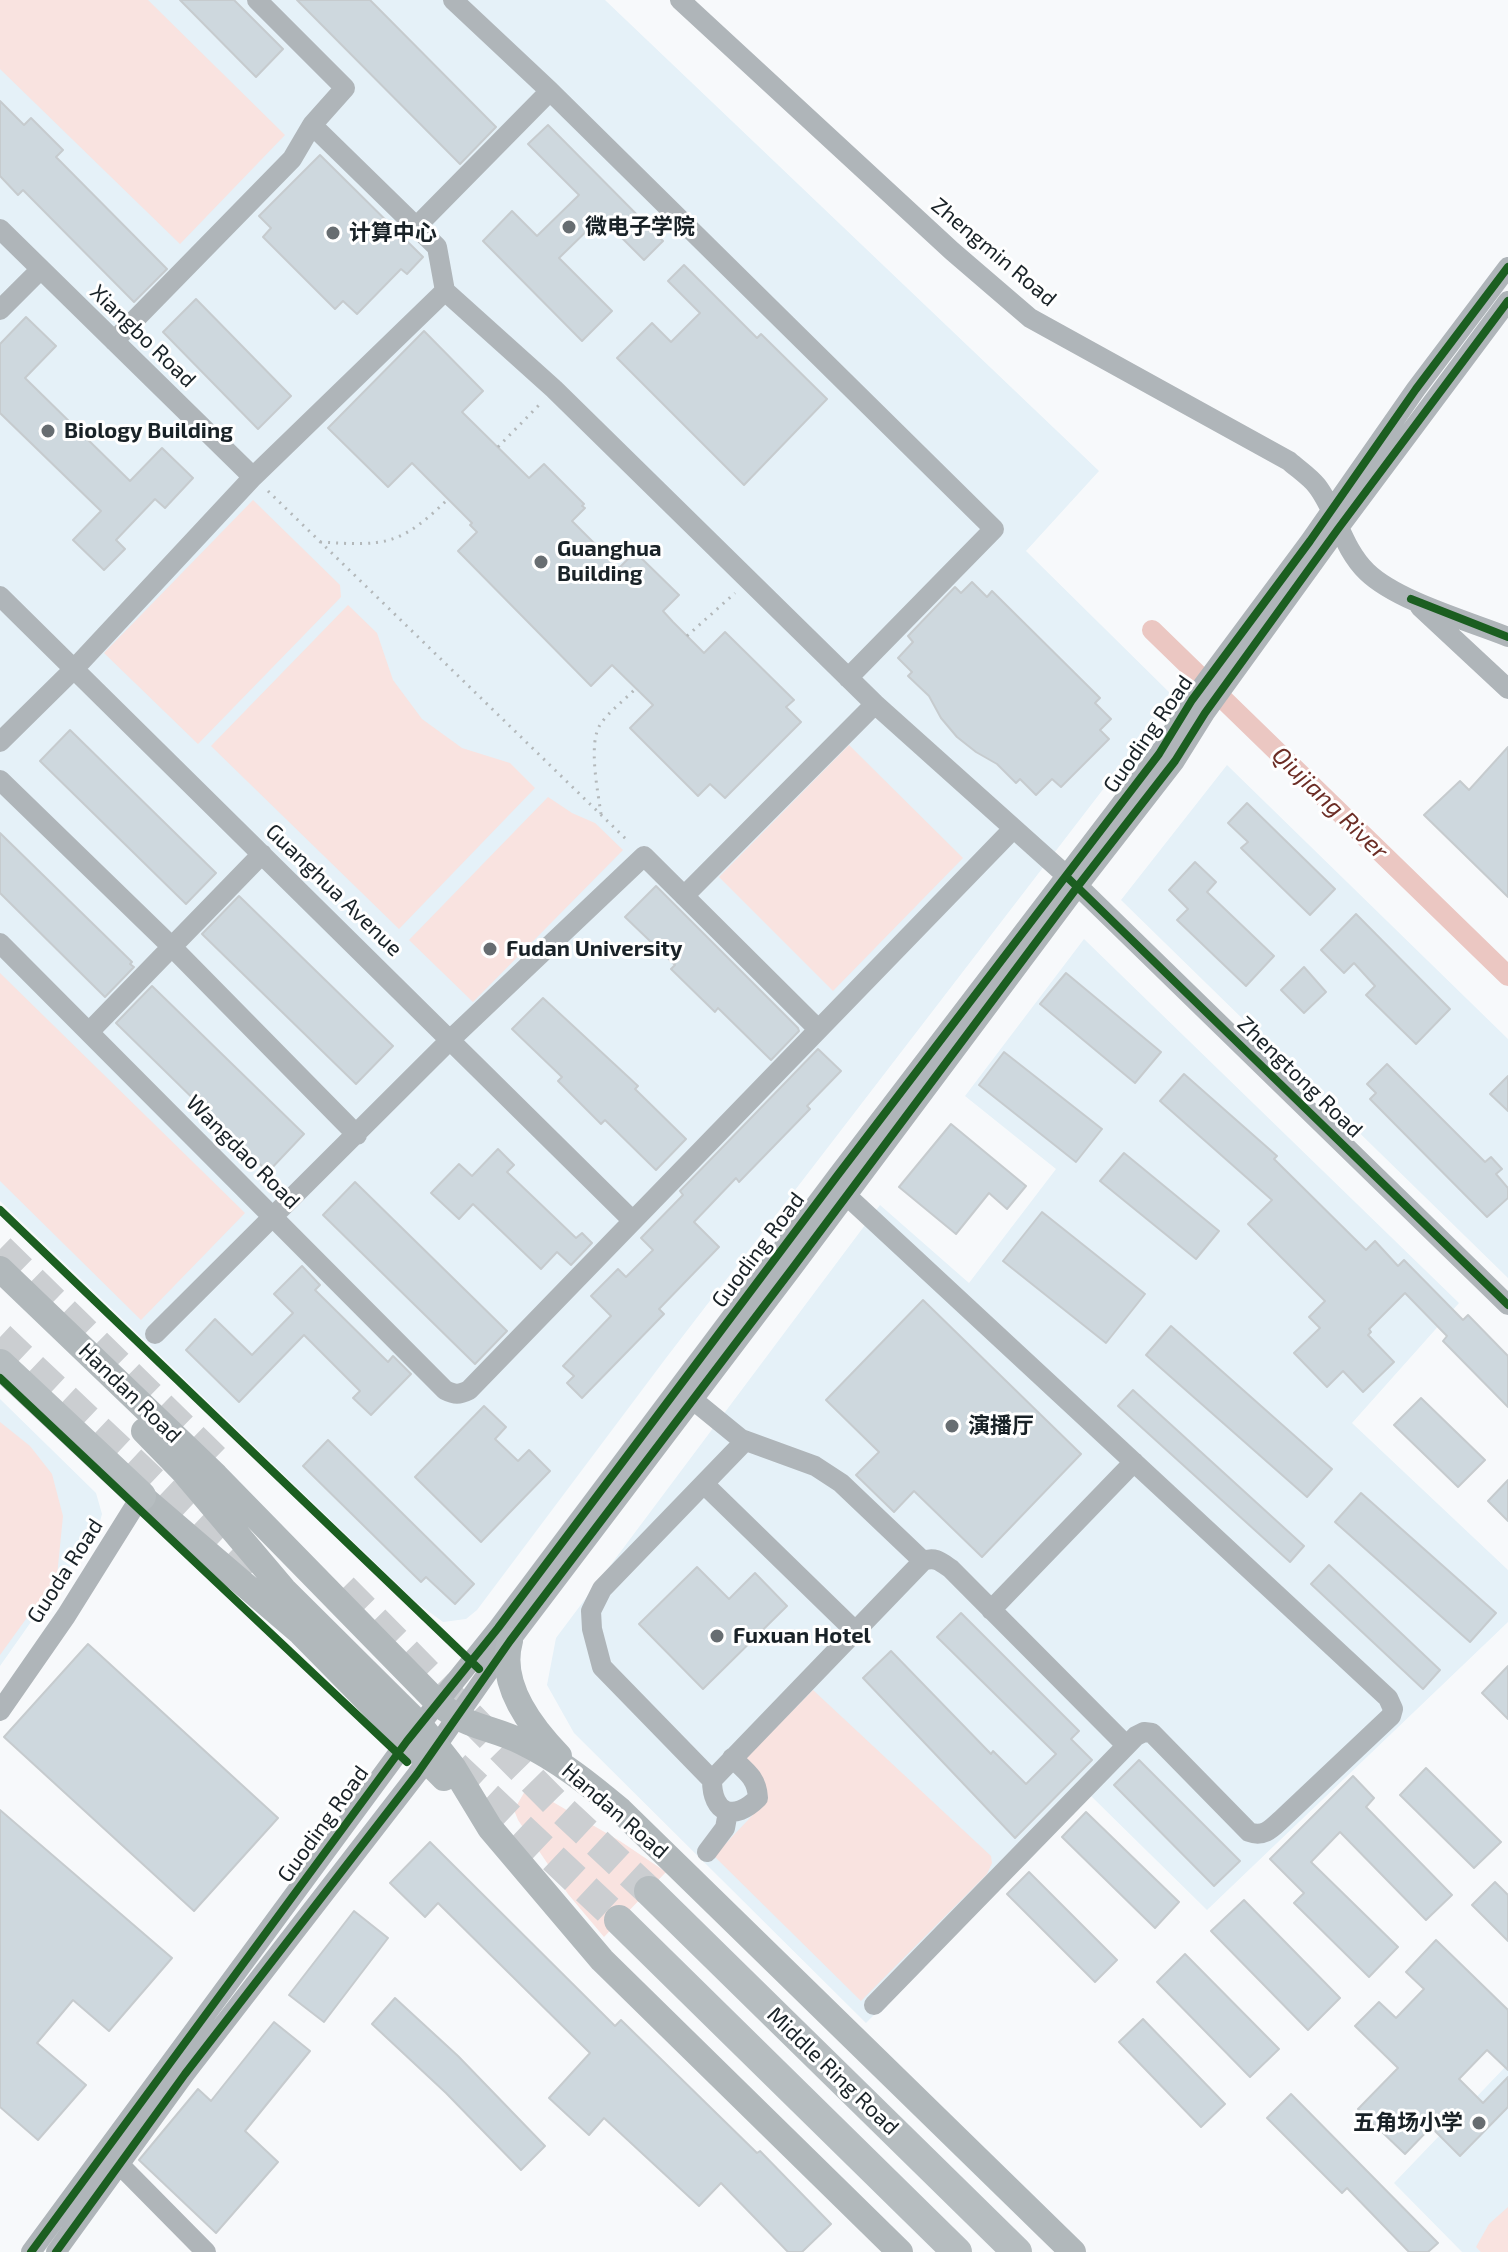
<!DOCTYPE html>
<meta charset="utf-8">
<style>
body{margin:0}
canvas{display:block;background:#f7f9fb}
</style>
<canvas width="1508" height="2252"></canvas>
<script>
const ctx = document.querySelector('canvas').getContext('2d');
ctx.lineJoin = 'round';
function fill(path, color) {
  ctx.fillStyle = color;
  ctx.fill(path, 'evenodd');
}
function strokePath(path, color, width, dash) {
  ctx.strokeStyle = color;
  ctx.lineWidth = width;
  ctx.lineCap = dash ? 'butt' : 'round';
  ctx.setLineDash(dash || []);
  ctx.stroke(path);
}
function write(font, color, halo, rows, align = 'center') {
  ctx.font = font + ' "Exo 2","Noto Sans SC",sans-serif';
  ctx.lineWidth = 6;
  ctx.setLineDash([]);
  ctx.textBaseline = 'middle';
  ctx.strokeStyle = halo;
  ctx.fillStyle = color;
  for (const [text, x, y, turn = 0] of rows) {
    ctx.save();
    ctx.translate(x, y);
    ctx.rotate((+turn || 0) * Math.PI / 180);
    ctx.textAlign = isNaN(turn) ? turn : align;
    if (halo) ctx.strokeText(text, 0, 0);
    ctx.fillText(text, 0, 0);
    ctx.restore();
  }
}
fill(new Path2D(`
 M0,0H605L1099,471L1026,551L1174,697L666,1358L477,1610L466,1619L443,1622L417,1603L0,1201Z
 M1227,765L1508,1039V1278L1121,900Z
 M1084,939L1459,1303L1352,1423L1508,1570V1622L1207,1910L1091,1796L866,2023L574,1733L547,1685L556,1638L880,1205L969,1283L1056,1169L965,1096Z
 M0,1399L96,1493L102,1514L99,1525L0,1666Z
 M1508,2064V2252H1462L1394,2183Z`), '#e5f1f8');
fill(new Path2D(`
 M0,0H148L285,135L180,244L0,69Z
 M253,500L340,585L341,597L198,744L104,653Z
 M348,605L377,633L393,680L422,719L462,748L510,763L535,788L399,929L211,746Z
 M849,745L963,858L833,991L719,877Z
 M548,797L572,813L595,823L623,850L473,1002L409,940Z
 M0,973L245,1213L141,1320L0,1181Z
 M0,1422L30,1446L52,1474L63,1516L57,1576L0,1655Z
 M813,1690L991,1856L992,1863L987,1874L861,2001L714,1856L764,1803C771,1782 759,1773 746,1758Z
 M525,1791H534L620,1841L666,1872L604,1937L568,1894L518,1820L514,1810Z
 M1508,2207V2252H1481L1476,2247L1489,2224Z`), '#f9e3e0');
strokePath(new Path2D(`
 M1152,630L1508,976`), '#ebc7c2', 20);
const building = new Path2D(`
 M180,0H234L283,49L256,77Z
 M297,0H370L496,127L460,164Z
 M0,101L24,125L31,118L63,150L56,157L167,269L134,302L23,190L18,195L0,176Z
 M548,125L663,241L644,260L601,217L559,258L612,311L582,341L483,241L512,211L537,236L579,195L528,144Z
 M320,155L423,257L407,274L401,269L357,314L343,301L335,309L263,237L271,228L259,216Z
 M684,265L757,338L761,334L827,399L744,485L617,358L652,323L671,342L700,313L668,281Z
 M196,299L291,396L258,429L163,332Z
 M26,317L56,346L25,378L130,481L162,448L193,478L165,508L155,499L116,540L125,549L104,570L73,540L101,511L0,413V344Z
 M424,331L483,391L462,412L529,478L544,464L584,504L582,506L585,508L572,521L619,568L635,552L679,595L663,611L673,622L704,653L725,632L794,700L786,707L801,722L725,798L710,784L698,796L630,728L653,705L612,665L591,686L458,551L477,532L470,525L472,523L412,463L388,487L328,428Z
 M972,582L987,597L992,591L1100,698L1095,703L1111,719L1100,730L1109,739L1061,787L1052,779L1036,795L1020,779L1016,783L997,764L976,752L957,737L941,718L929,696L908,676L912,672L898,658L913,642L908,636L955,587L961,593Z
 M70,730L216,873L186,904L40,761Z
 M1508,747V897L1424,815L1460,781L1469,790Z
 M1247,803L1335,889L1310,915L1241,848L1248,842L1228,823Z
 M0,833L132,962L130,964L134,967L105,997L0,893Z
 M1195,862L1216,882L1207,892L1274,956L1246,986L1177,920L1188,909L1169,890Z
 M656,886L798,1028L799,1031L771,1060L718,1008L715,1012L671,969L675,965L625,917Z
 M239,896L393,1046L356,1084L202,934Z
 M1356,914L1450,1009L1416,1044L1366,995L1375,986L1354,963L1344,973L1321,950Z
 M1304,967L1326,992L1304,1013L1281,990Z
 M1066,973L1161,1052L1135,1083L1040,1004Z
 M152,986L304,1134L268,1172L116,1023Z
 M543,998L638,1086L635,1089L686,1139L656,1170L605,1120L601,1124L558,1081L562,1077L512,1029Z
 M818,1049L841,1071L807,1106L810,1109L739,1182L736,1178L694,1222L719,1247L659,1309L664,1314L582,1398L567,1383L574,1376L563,1366L611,1316L591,1296L618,1269L626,1277L653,1250L641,1238L683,1195L680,1191Z
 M1004,1052L1102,1129L1076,1162L979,1085Z
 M1387,1064L1485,1162L1491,1157L1502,1169L1496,1174L1508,1188V1198L1487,1217L1370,1099L1376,1093L1367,1084Z
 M1184,1074L1277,1156L1274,1159L1366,1250L1375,1241L1398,1266L1404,1260L1463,1320L1468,1315L1508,1356V1407L1443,1341L1447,1336L1405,1293L1369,1329L1371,1332L1368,1335L1394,1362L1363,1392L1343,1371L1327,1387L1294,1353L1320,1328L1309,1317L1325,1301L1248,1224L1272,1200L1160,1101Z
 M1508,1076V1111L1490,1094Z
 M951,1124L1026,1186L1007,1209L989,1193L956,1234L899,1187Z
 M498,1149L514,1165L507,1172L576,1238L582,1233L592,1243L571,1265L557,1252L541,1269L473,1204L459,1219L431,1193L459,1164L472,1176Z
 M1124,1153L1219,1231L1196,1259L1100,1181Z
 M355,1182L507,1331L475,1364L323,1215Z
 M1042,1212L1145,1294L1106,1343L1003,1261Z
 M302,1266L320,1285L315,1290L388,1362L393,1356L411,1374L371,1415L353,1398L360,1391L304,1335L239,1402L186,1350L215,1319L252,1355L293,1313L274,1294Z
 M923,1300L1081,1454L982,1557L914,1491L894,1512L856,1475L879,1452L826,1400Z
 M1171,1326L1332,1469L1307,1497L1146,1355Z
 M1133,1390L1304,1546L1290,1562L1118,1406Z
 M1421,1398L1485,1460L1458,1487L1394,1425Z
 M484,1406L506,1427L495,1439L518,1461L529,1450L550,1471L481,1542L415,1477Z
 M328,1440L474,1584L455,1604L426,1577L421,1582L303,1466Z
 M1508,1480V1521L1488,1501Z
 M1361,1493L1496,1613L1470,1642L1335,1522Z
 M1329,1565L1440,1670L1423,1689L1311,1584Z
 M697,1567L729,1599L755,1573L787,1606L703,1689L639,1624Z
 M961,1613L1079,1731L1071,1739L1092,1760L1015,1838L863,1678L891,1651L991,1754L993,1751L1026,1784L1056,1754L937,1637Z
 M88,1644L278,1818L194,1911L4,1737Z
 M1508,1666V1719L1482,1693Z
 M1139,1760L1240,1861L1214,1886L1114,1785Z
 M1426,1768L1501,1842L1474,1868L1400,1795Z
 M1353,1776L1374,1798L1366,1807L1452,1895L1426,1920L1340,1832L1311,1862L1398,1947L1369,1977L1294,1903L1304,1893L1270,1859Z
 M0,1810L172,1958L109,2031L73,2000L37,2043L86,2085L38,2140L0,2107Z
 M1086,1812L1179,1902L1155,1928L1062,1837Z
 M430,1842L615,2026L621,2020L757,2153L760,2151L831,2224L802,2252H788L721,2183L699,2206L604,2118L589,2135L549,2098L590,2053L438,1903L425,1917L390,1883Z
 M1029,1872L1117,1960L1095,1982L1007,1894Z
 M1495,1882L1508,1895V1941L1472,1905Z
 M1244,1900L1340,1998L1308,2030L1211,1931Z
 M354,1911L388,1938L324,2022L289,1995Z
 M1436,1940L1508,2010V2070L1487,2050L1459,2079L1483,2103L1508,2077V2107L1460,2156L1431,2127L1405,2154L1358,2109L1398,2068L1355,2026L1379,2002L1396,2018L1424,1989L1406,1972Z
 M1185,1954L1279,2049L1250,2077L1157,1982Z
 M395,1998L458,2056L545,2146L521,2170L446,2093L372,2024Z
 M1143,2019L1225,2104L1201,2127L1119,2042Z
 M274,2022L310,2051L245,2131L278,2162L216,2233L139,2160L198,2089L211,2101Z
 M1291,2094L1438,2243L1428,2252H1409L1347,2188L1342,2193L1267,2118Z`);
fill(building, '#ced8de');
strokePath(building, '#c6cbce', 2);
strokePath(new Path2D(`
 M0,1249L225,1469
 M0,1337L266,1588
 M343,1588L560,1808L649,1891
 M455,1766L619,1920`), '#cbced1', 30, [30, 15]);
strokePath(new Path2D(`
 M498,447L540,404
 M268,491L629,842
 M320,542C385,546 400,546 448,499
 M687,636L735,593
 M601,814C598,792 588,744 600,725C608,712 625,700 636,688`), '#b3b8ba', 3, [2, 6]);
strokePath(new Path2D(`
 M257,0L345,88L312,125L437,247L445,291L554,389L875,704L1078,886L1508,1305
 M453,0L550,91L994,529L848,678
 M680,0L952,251L1030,318L1289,461C1298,469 1310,477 1317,486C1337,512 1342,548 1367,572C1397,601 1468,621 1508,637
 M417,226L550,91
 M0,229L253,477
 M0,310L41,269
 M114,341L292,159L312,125
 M0,596L632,1220
 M1420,607L1508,689
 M0,742L74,669L253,477L445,291
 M0,780L171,946L357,1135
 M684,896L875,704
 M0,943L445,1390C455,1395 459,1395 469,1390L1013,829
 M89,1032L262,854
 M846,1195L1388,1698L1393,1709L1391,1716L1284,1817C1273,1827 1265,1838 1249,1832L1152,1733L1144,1732L1136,1736L874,2005
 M155,1334L451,1039L644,856L817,1028
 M692,1399L741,1439L815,1466L841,1483L923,1561
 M704,1484L855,1631
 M991,1610L1134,1462
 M0,1711L66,1616L141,1496
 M732,1758C746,1771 757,1778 758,1798C734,1822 712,1814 712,1780L602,1667L592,1629L591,1611L602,1589L745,1441
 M712,1780L923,1561C935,1556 941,1562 951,1569L1125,1744
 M707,1852L725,1828L728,1812
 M109,2158L118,2163L206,2252
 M31,2252L407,1741L498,1628L837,1176L1159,754L1192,700L1310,541L1416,389L1508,267
 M56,2252L185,2074L417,1774L510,1641L792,1269L1078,886L1175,761L1205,713L1338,529L1508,301`), '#afb5b9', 20);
strokePath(new Path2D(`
 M0,1269L216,1476L438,1703C469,1729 489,1726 522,1742C559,1760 589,1784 620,1810L1073,2252
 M144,1431L184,1472L284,1590L420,1725L453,1767L490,1828L602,1960L900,2252
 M141,1496L301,1633L444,1778
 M510,1641C498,1683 531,1727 559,1756`), '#b1b8bb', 26);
strokePath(new Path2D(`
 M0,1364L141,1496
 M649,1891L1017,2252
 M619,1920L957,2252`), '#b6bdc0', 30);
strokePath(new Path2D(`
 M1411,599L1508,637
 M1069,879L1508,1305
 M0,1210L479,1669
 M0,1378L407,1762
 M31,2252L407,1741L498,1628L837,1176L1159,754L1192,700L1310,541L1416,389L1508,267
 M56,2252L185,2074L417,1774L510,1641L792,1269L1078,886L1175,761L1205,713L1338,529L1508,301`), '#1b5e20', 8);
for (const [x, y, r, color] of [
 [569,227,8,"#676d71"],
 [333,233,8,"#676d71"],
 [48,431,8,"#676d71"],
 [541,562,8,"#676d71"],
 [490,949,8,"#676d71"],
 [952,1426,8,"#676d71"],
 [717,1636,8,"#676d71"],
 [1479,2123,8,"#676d71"]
]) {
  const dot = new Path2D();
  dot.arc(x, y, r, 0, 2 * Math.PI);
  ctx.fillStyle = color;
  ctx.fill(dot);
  strokePath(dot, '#fff', 3);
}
write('bold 22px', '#192227', '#fff', [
 ["微电子学院",585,227],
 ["计算中心",349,233],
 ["Biology Building",64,431],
 ["Guanghua",557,549],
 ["Building",557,574],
 ["Fudan University",506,949],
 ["演播厅",968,1426],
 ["Fuxuan Hotel",733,1636],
 ["五角场小学",1463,2123,"right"]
], 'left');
write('22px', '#192227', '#fff', [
 ["Zhengmin Road",994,252,40],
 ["Xiangbo Road",143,336,44],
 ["Guoding Road",1148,734,-55],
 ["Guanghua Avenue",334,890,44],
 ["Zhengtong Road",1300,1077,44],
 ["Wangdao Road",243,1152,45],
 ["Guoding Road",758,1250,-53],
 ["Handan Road",130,1393,44],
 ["Guoda Road",65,1571,-57],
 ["Handan Road",615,1811,41],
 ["Guoding Road",323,1824,-54],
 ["Middle Ring Road",833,2071,44]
]);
write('italic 24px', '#6c2d25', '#fff', [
 ["Qiujiang River",1330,803,44]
]);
</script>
